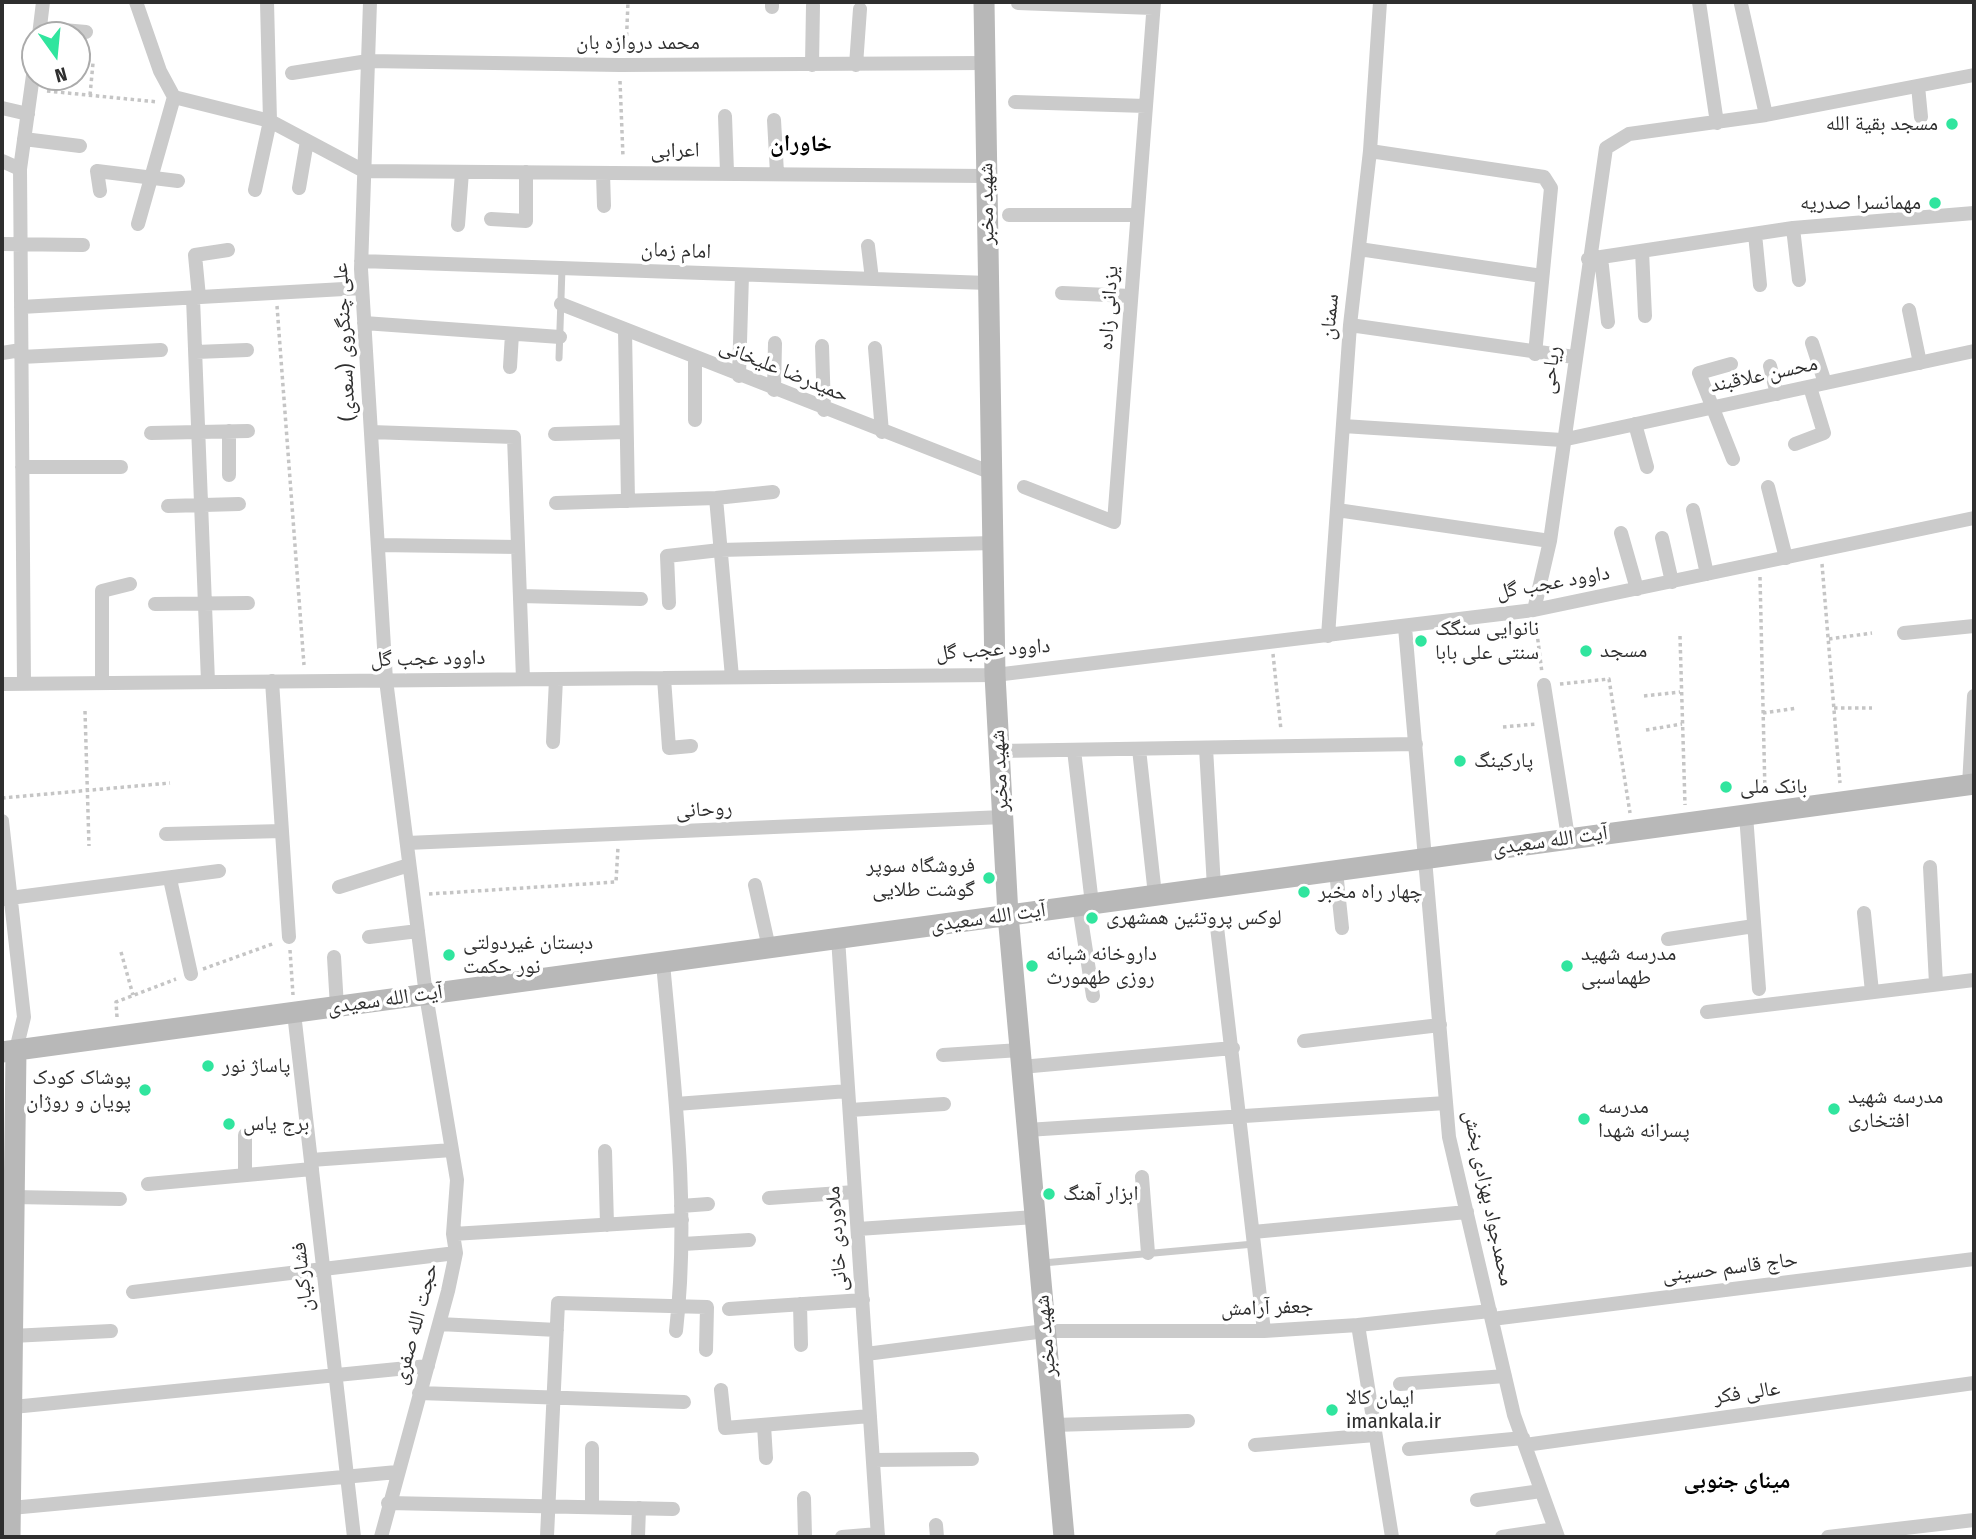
<!DOCTYPE html>
<meta charset="utf-8">
<style>
body{margin:0}
#map{position:relative;width:1976px;height:1539px;overflow:hidden;background:#fff;font-family:"Fira Sans Condensed",sans-serif}
canvas{display:block}
.frame{position:absolute;inset:0;border:4px solid #2e2e2e;pointer-events:none}
.north{position:absolute;left:21px;top:21px;width:70px;height:70px;box-sizing:border-box;background:#fff;border:2px solid #ababab;border-radius:50%;rotate:165deg;font-size:19px;font-weight:700;line-height:28px;text-align:center;color:#2e2e2e}
.north::after{content:'';display:block;margin:auto;width:24px;height:32px;background:#30e59e;clip-path:polygon(50% 0,100% 100%,50% 72%,0 100%)}
</style>
<div id="map">
<canvas width="1976" height="1539"></canvas>
<div class="frame"></div>
<div class="north">N</div>
</div>
<script>
const ctx = document.querySelector('canvas').getContext('2d');
ctx.lineJoin = 'round';
function strokePath(path, color, width, dash) {
  ctx.strokeStyle = color;
  ctx.lineWidth = width;
  ctx.lineCap = dash ? 'butt' : 'round';
  ctx.setLineDash(dash || []);
  ctx.stroke(path);
}
function write(font, color, halo, rows, align = 'center') {
  ctx.font = font + ' "Fira Sans Condensed","Noto Naskh Arabic",sans-serif';
  ctx.lineWidth = 7;
  ctx.setLineDash([]);
  ctx.textBaseline = 'middle';
  ctx.strokeStyle = halo;
  ctx.fillStyle = color;
  for (const [text, x, y, turn = 0] of rows) {
    ctx.save();
    ctx.translate(x, y);
    ctx.rotate((+turn || 0) * Math.PI / 180);
    ctx.textAlign = isNaN(turn) ? turn : align;
    if (halo) ctx.strokeText(text, 0, 0);
    ctx.fillText(text, 0, 0);
    ctx.restore();
  }
}
strokePath(new Path2D(`
 M626,50L628,2
 M620,81L623,157
 M47,91L158,102
 M90,95L93,63
 M277,306L304,665
 M1822,564L1840,783
 M1760,577L1765,793
 M1536,625L1542,673
 M1680,636L1685,805
 M1829,639L1872,633
 M1273,654L1281,730
 M1560,684L1609,679L1630,813
 M1644,696L1680,692
 M1834,708H1872
 M85,711L89,846
 M1763,713L1797,708
 M1503,727L1536,724
 M1646,730L1682,724
 M2,798L170,783
 M429,894L616,882L618,847
 M290,950L293,995
 M121,952L133,995
 M203,969L275,943
 M117,1017L116,1002L176,979`), '#c5c5c5', 3.5, [3.5, 3.5]);
strokePath(new Path2D(`
 M559,358L562,268
 M1043,1263L1254,1244`), '#cbcbcb', 7);
strokePath(new Path2D(`
 M136,2L160,71L174,97
 M370,2L361,269L386,680L426,995L457,1180L453,1234L456,1253L448,1291L381,1537
 M1699,2L1717,123
 M1018,3L1153,8
 M1741,4L1766,115
 M772,7V2
 M40,28L86,32
 M39,35L43,2
 M812,65L813,5
 M856,65L860,9
 M292,73L368,61L620,65L985,63
 M1918,86L1921,117
 M174,97L270,121L364,171L986,176
 M1015,102L1146,106
 M2,108L28,114
 M725,116L727,172
 M774,120L777,173
 M24,139L80,146
 M1370,151L1544,177L1551,188L1535,354
 M2,161L20,169
 M603,173L604,206
 M299,188L307,141
 M255,190L270,121L267,2
 M100,191L97,171L178,181
 M1009,215H1137
 M491,219L526,221V172
 M138,224L174,97
 M458,225L462,172
 M1793,228L1799,280
 M1755,234L1760,285
 M2,244L83,245
 M868,246L872,279
 M1359,249L1542,276
 M1642,251L1645,316
 M1601,257L1608,322
 M1588,259L1793,228L1974,213
 M361,261L988,283
 M1062,293L1131,296
 M199,297L195,255L228,250
 M193,298L208,682
 M561,304L992,473
 M21,307L362,288
 M1909,310L1920,363
 M364,323L560,337
 M1350,325L1574,357
 M625,330L628,501
 M1812,343L1825,383
 M822,346L824,410
 M875,348L882,432
 M196,352L247,350
 M2,353L21,350
 M21,357L161,350
 M1731,364L1699,373L1733,459
 M1770,366L1777,394
 M510,367L512,334
 M739,376L742,275
 M774,390L775,343
 M695,420V358
 M1635,424L1647,467
 M1343,426L1562,440L1974,351
 M229,431V475
 M371,432L514,437L523,679
 M151,433L248,431
 M555,434L626,432
 M1795,444L1824,433L1810,387
 M22,467H121
 M1024,487L1114,522L1154,2
 M1768,487L1786,558
 M716,498L732,677
 M556,503L716,498L773,492
 M168,506L239,504
 M1337,510L1550,541
 M1693,510L1707,574
 M1621,533L1637,589
 M1662,538L1672,582
 M378,545L518,547
 M520,596L641,599
 M669,603L667,556L720,550L993,543
 M155,604L248,603
 M1534,610L1550,541L1606,148L1629,134L1766,115L1974,75
 M1405,627L1449,1137L1514,1415L1558,1537
 M1904,633L1974,626
 M1328,636L1350,325L1370,151L1380,2
 M664,678L669,748L691,746
 M272,681L289,937
 M102,683V591L130,584
 M2,684L995,675L1534,610L1974,518
 M24,684L20,169L35,61
 M1544,685L1568,837
 M553,742L556,679
 M1206,748L1214,887
 M1139,749L1155,895
 M1074,750L1092,904
 M999,751L1416,744
 M1969,785L1974,696
 M1746,815L1759,989
 M2,821L24,1017L16,1050
 M166,834L282,831
 M407,843L1003,817
 M1930,867L1936,984
 M1336,871L1342,928
 M170,879L191,974
 M755,885L769,948
 M339,887L409,865
 M2,899L219,871
 M1079,906L1093,996
 M1864,913L1872,992
 M1217,927L1264,1331
 M369,937L418,931
 M838,938L878,1537
 M1668,939L1754,926
 M334,957L337,1007
 M663,963C674,1085 690,1208 676,1331
 M1707,1012L1974,980
 M294,1013L354,1537
 M1304,1041L1440,1025
 M943,1055L1020,1050
 M1021,1067L1233,1048
 M676,1104L848,1091
 M850,1110L944,1104
 M1027,1130L1446,1103
 M605,1151L607,1225
 M311,1160L452,1150
 M245,1175V1135
 M1142,1177L1148,1253
 M148,1184L312,1169
 M14,1197L120,1199
 M769,1198L855,1192
 M681,1206L708,1204
 M858,1229L1035,1217
 M1253,1232L1467,1212
 M453,1234L682,1220
 M683,1244L749,1240
 M133,1292L456,1253
 M800,1304L801,1345
 M729,1309L863,1300
 M1492,1319L1974,1259
 M439,1324L557,1330
 M1358,1325L1392,1537
 M12,1336L111,1331
 M866,1354L1045,1331H1264L1358,1325L1490,1311
 M1400,1384L1505,1376
 M721,1390L725,1428L870,1416
 M419,1393L684,1402
 M13,1407L428,1366
 M764,1425L766,1458
 M1054,1425L1188,1421
 M1255,1445L1375,1435
 M1525,1445L1974,1383
 M592,1448V1507
 M1409,1449L1523,1438
 M873,1460L972,1459
 M804,1498L805,1537
 M1477,1500L1541,1491
 M388,1503L673,1509
 M11,1508L397,1472
 M936,1525L937,1537
 M547,1536L558,1303L707,1307L706,1350
 M638,1537L639,1508
 M842,1537L878,1534
 M1502,1537L1555,1529
 M1828,1537L1974,1520`), '#cbcbcb', 14);
strokePath(new Path2D(`
 M984,2L995,675L1008,915L1064,1537
 M2,1052L1974,784
 M10,1537L16,1050`), '#b8b8b8', 21);
for (const [x, y, r, color] of [
 [1952,124,7,"#30e59e"],
 [1935,203,7,"#30e59e"],
 [1421,641,7,"#30e59e"],
 [1586,651,7,"#30e59e"],
 [1460,761,7,"#30e59e"],
 [1726,787,7,"#30e59e"],
 [989,878,7,"#30e59e"],
 [1304,892,7,"#30e59e"],
 [1092,918,7,"#30e59e"],
 [449,955,7,"#30e59e"],
 [1032,966,7,"#30e59e"],
 [1567,966,7,"#30e59e"],
 [208,1066,7,"#30e59e"],
 [145,1090,7,"#30e59e"],
 [1834,1109,7,"#30e59e"],
 [1584,1119,7,"#30e59e"],
 [229,1124,7,"#30e59e"],
 [1049,1194,7,"#30e59e"],
 [1332,1410,7,"#30e59e"]
]) {
  const dot = new Path2D();
  dot.arc(x, y, r, 0, 2 * Math.PI);
  ctx.fillStyle = color;
  ctx.fill(dot);
  strokePath(dot, '#fff', 2.5);
}
write('21px', '#2e2e2e', '#fff', [
 ["محمد دروازه بان",638,43],
 ["اعرابی",675,151,-1],
 ["شهید مخبر",987,204,-91],
 ["امام زمان",676,251,2],
 ["یزدانی زاده",1109,308,-86],
 ["سمنان",1330,317,-84],
 ["علی چنگروی (سعدی)",345,342,-93],
 ["ریاحی",1551,370,-82],
 ["حمیدرضا علیخانی",784,371,22],
 ["محسن علاقبند",1764,375,-12],
 ["داوود عجب گل",1553,583,-10],
 ["داوود عجب گل",993,650,-4],
 ["داوود عجب گل",428,659,-1],
 ["شهید مخبر",1000,771,-93],
 ["روحانی",704,810,-3],
 ["آیت الله سعیدی",1550,841,-8],
 ["آیت الله سعیدی",988,918,-8],
 ["آیت الله سعیدی",385,1000,-8],
 ["محمدجواد بهزادی بخش",1488,1198,78],
 ["ملاوردی خانی",837,1239,-94],
 ["حاج قاسم حسینی",1730,1268,-7],
 ["فشارکیان",303,1277,-96],
 ["جعفر آرامش",1267,1308,-2],
 ["حجت الله صفری",416,1324,-75],
 ["شهید مخبر",1046,1336,-95],
 ["عالی فکر",1747,1393,-8]
]);
write('21px', '#2e2e2e', '#fff', [
 ["مسجد بقیة الله",1938,124,"right"],
 ["مهمانسرا صدریه",1921,203,"right"],
 ["نانوایی سنگک",1435,629],
 ["سنتی علی بابا",1435,653],
 ["مسجد",1600,651],
 ["پارکینگ",1474,761],
 ["بانک ملی",1740,787],
 ["فروشگاه سوپر",975,866,"right"],
 ["گوشت طلایی",975,890,"right"],
 ["چهار راه مخبر",1318,892],
 ["لوکس پروتئین همشهری",1106,918],
 ["دبستان غیردولتی",463,943],
 ["نور حکمت",463,967],
 ["داروخانه شبانه",1046,954],
 ["روزی طهمورث",1046,978],
 ["مدرسه شهید",1581,954],
 ["طهماسبی",1581,978],
 ["پاساژ نور",222,1066],
 ["پوشاک کودک",131,1078,"right"],
 ["پویان و روژان",131,1102,"right"],
 ["مدرسه شهید",1848,1097],
 ["افتخاری",1848,1121],
 ["مدرسه",1598,1107],
 ["پسرانه شهدا",1598,1131],
 ["برج یاس",243,1124],
 ["ابزار آهنگ",1063,1194],
 ["ایمان کالا",1346,1398],
 ["imankala.ir",1346,1422]
], 'left');
write('bold 23px', '#000', '#fff', [
 ["خاوران",801,145],
 ["مینای جنوبی",1737,1482]
]);
</script>
